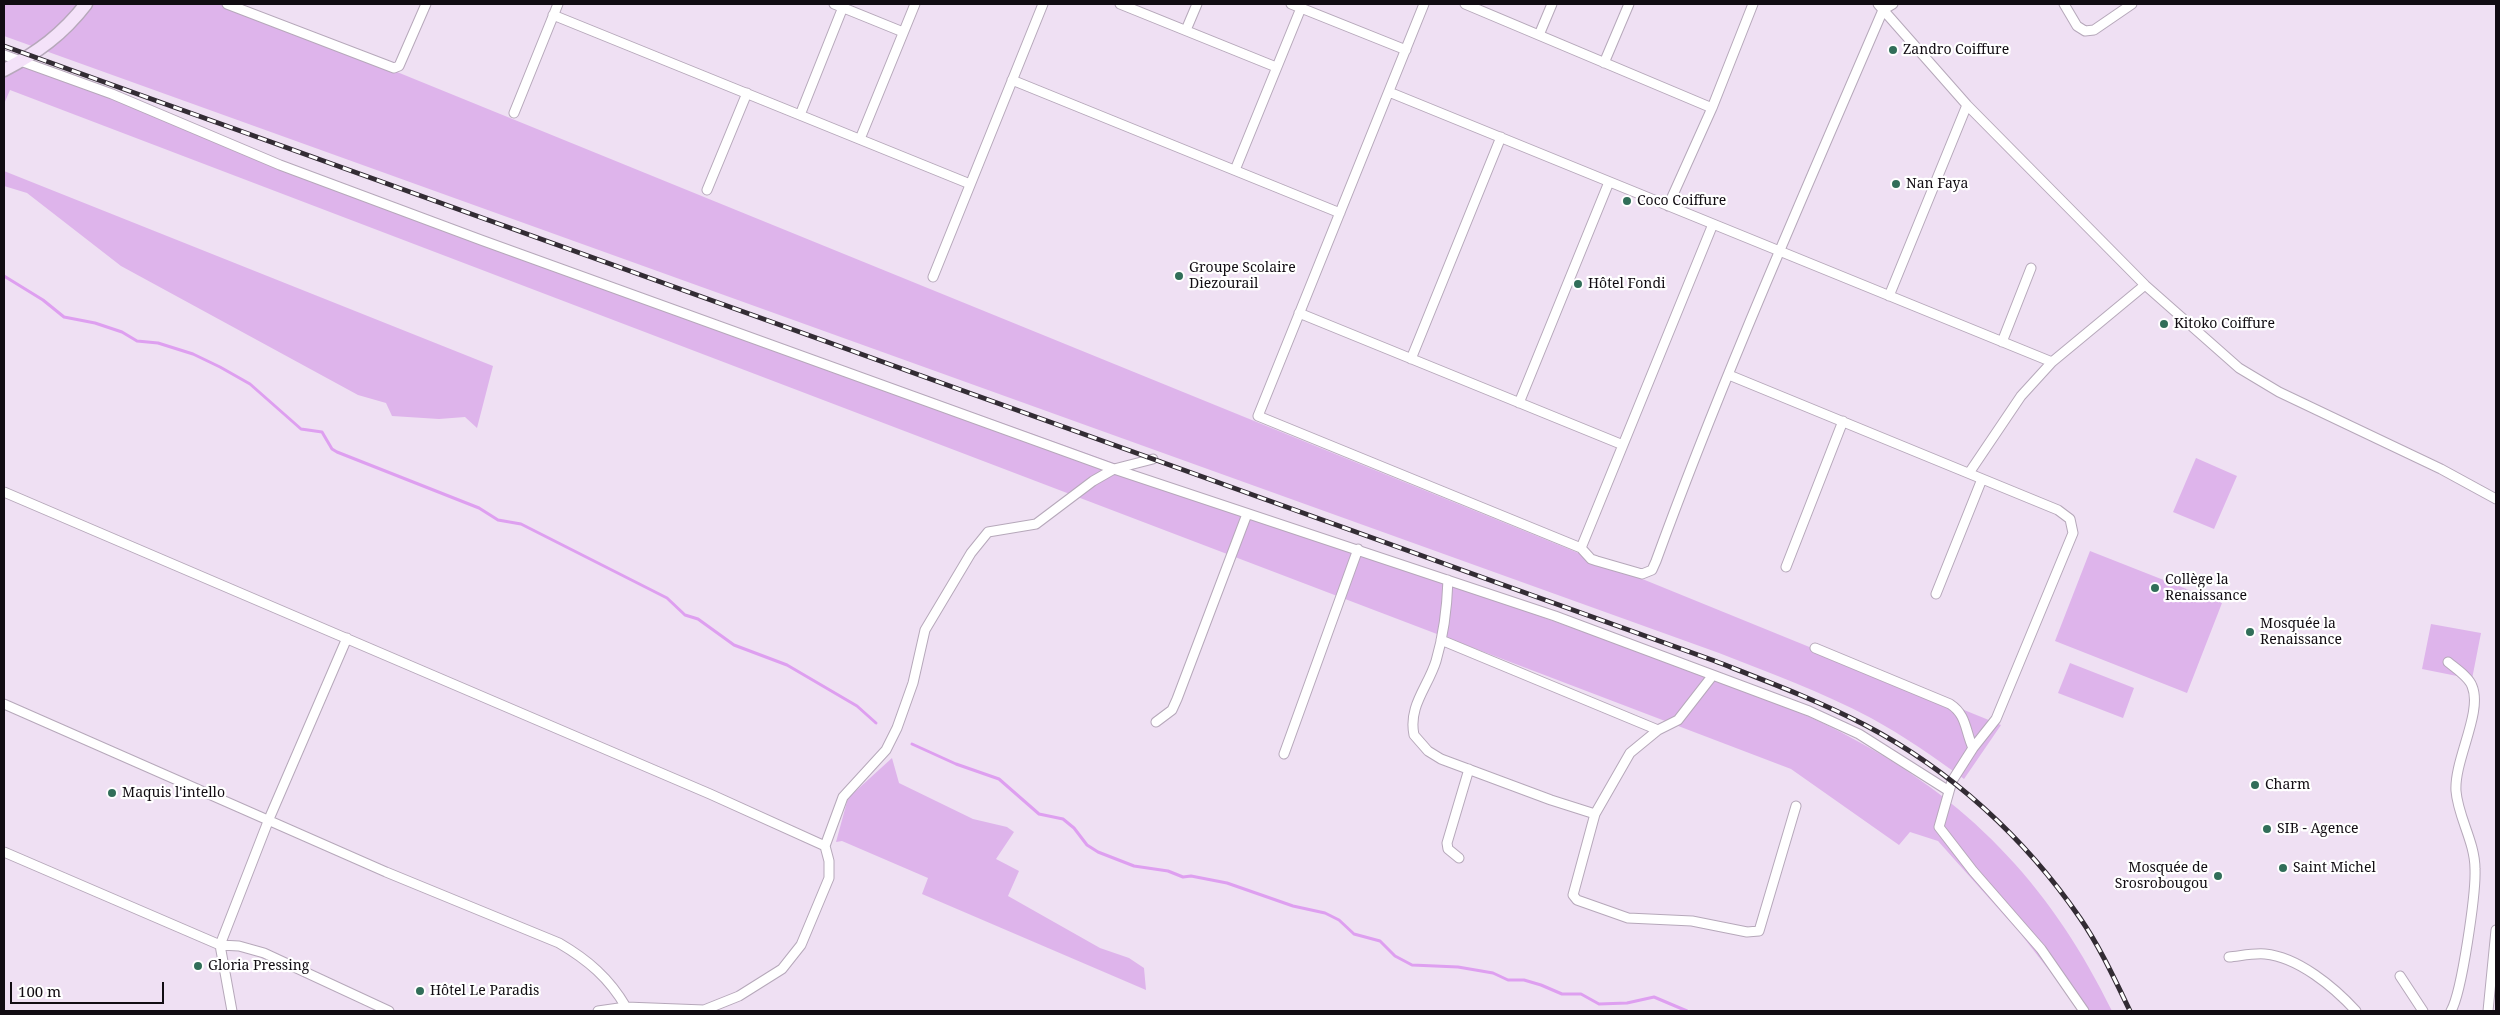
<!DOCTYPE html>
<meta charset="utf-8">
<style>
body{margin:0}
#map{position:relative;width:2500px;height:1015px;overflow:hidden;background:#efe0f3;font-family:"Noto Serif",serif}
canvas{display:block}
.frame{position:absolute;inset:0;border:5px solid #110c12;pointer-events:none}
.scale{position:absolute;left:10px;top:982px;width:154px;height:22px;box-sizing:border-box;border:2px solid #110c12;border-top:0;padding-left:6px;font-size:15px;line-height:18px;white-space:nowrap;color:#110c12;-webkit-text-stroke:4px #fff;paint-order:stroke}
</style>
<div id="map">
<canvas width="2500" height="1015"></canvas>
<div class="frame"></div>
<div class="scale">100 m</div>
</div>
<script>
const ctx = document.querySelector('canvas').getContext('2d');
ctx.lineJoin = 'round';
function fill(path, color) {
  ctx.fillStyle = color;
  ctx.fill(path, 'evenodd');
}
function strokePath(path, color, width, dash) {
  ctx.strokeStyle = color;
  ctx.lineWidth = width;
  ctx.lineCap = dash ? 'butt' : 'round';
  ctx.setLineDash(dash || []);
  ctx.stroke(path);
}
function write(font, color, halo, rows, align = 'center') {
  ctx.font = font + ' "Noto Serif",serif';
  ctx.lineWidth = 4.5;
  ctx.setLineDash([]);
  ctx.textBaseline = 'middle';
  ctx.strokeStyle = halo;
  ctx.fillStyle = color;
  for (const [text, x, y, turn = 0] of rows) {
    ctx.save();
    ctx.translate(x, y);
    ctx.rotate((+turn || 0) * Math.PI / 180);
    ctx.textAlign = isNaN(turn) ? turn : align;
    if (halo) ctx.strokeText(text, 0, 0);
    ctx.fillText(text, 0, 0);
    ctx.restore();
  }
}
fill(new Path2D(`
 M4,4H230L2001,725L1964,779C1934,757 1904,736 1871,718C1822,692 1770,673 1719,653L4,36Z
 M4,59L474,233L1709,677C1760,697 1812,715 1859,742C1976,806 2054,892 2112,1011H2081L2020,933L1938,841L1910,832L1899,845L1791,769L10,90L4,104Z
 M4,171L493,366L477,428L465,417L439,419L392,416L386,403L358,395L121,266L27,193L4,186Z
 M2196,458L2237,476L2214,529L2173,512Z
 M2090,551L2222,603L2187,693L2055,641Z
 M2431,624L2481,633L2472,679L2422,669Z
 M2070,663L2134,688L2123,718L2058,693Z
 M892,758L899,783L973,819L1007,827L1014,832L996,859L1019,871L1008,896L1100,948L1129,958L1144,968L1146,990L922,894L928,878L842,841L836,842L848,798Z`), '#deb4eb');
strokePath(new Path2D(`
 M4,276L43,300L64,317L95,323L122,332L137,341L158,343L193,354L220,367L250,384L301,429L322,432L332,449L337,452L479,508L498,520L521,524L667,598L685,615L698,619L734,645L787,665L857,706L876,723
 M912,744L956,764L999,779L1039,814L1063,819L1074,828L1087,845L1098,852L1134,866L1168,871L1183,877L1191,876L1227,883L1293,906L1325,913L1339,920L1354,934L1380,941L1395,956L1412,965L1458,967L1493,973L1508,980H1524L1541,985L1562,994H1581L1599,1004L1627,1003L1654,997L1687,1011`), '#de9ff0', 3);
const street = new Path2D(`
 M227,4L394,68L399,66L426,4
 M834,4L903,32
 M1120,4L1276,67
 M1291,4L1406,50
 M1424,4L1258,416L1581,548L1591,559L1597,561L1642,574L1652,570L1656,561C1724,374 1805,192 1883,10L1893,4
 M1465,4L1712,108
 M1878,4L1967,105L2145,285L2239,368L2279,392L2441,469L2496,499
 M2064,4L2077,26L2085,31L2094,30L2132,4
 M553,15L970,184
 M1186,30L1197,4
 M1539,35L1552,4
 M4,55L112,94L280,165L481,240L1114,469L1555,616L1809,711L1859,734L1949,791
 M1604,63L1629,4
 M1012,80L1340,213
 M1389,92L2052,362
 M514,113L558,4
 M800,115L843,7
 M860,139L915,4
 M1235,170L1301,8
 M707,190L747,93
 M1668,206L1712,108L1753,4
 M933,277L1043,4
 M1889,296L1967,105
 M1299,313L1623,445
 M2002,342L2031,268
 M1411,359L1501,137
 M1729,375L2058,510L2070,519L2073,533L1996,719L1973,748L1952,781L1939,827L1973,871L2041,949L2084,1011
 M1519,403L1609,182
 M1969,473L2021,396L2052,362L2145,285
 M4,492L710,794L825,846
 M1581,548L1713,224
 M1786,567L1843,421
 M1448,580C1447,608 1444,634 1436,661C1428,687 1408,706 1414,735L1428,751L1441,759L1551,800L1595,814
 M1936,594L1982,479
 M1441,640L1658,730
 M1815,648L1950,704C1967,715 1965,731 1973,748
 M2448,662C2455,668 2469,677 2472,686C2483,712 2454,760 2456,791C2458,817 2475,842 2475,869C2476,893 2462,992 2451,1011
 M1713,675L1678,720L1658,730L1630,753L1595,814L1573,895L1577,900L1628,918L1692,921L1747,932L1759,931L1796,806
 M4,704L386,872L559,943C588,960 609,978 626,1007
 M1156,722L1172,710L1177,699L1247,514
 M1284,754L1358,549
 M4,852L220,945L239,946L264,953L389,1011
 M1459,858L1448,849L1447,843L1469,769
 M2229,957C2240,956 2253,953 2265,954C2298,957 2334,987 2356,1011
 M2400,976L2423,1011
 M232,1011L220,945L269,819L347,638
 M598,1011L626,1007L704,1010L739,996L782,969L801,945L829,878V861L825,846L843,797L886,750L897,728L913,683L925,630L971,553L988,532L1036,524L1093,481L1114,469L1153,459
 M2488,1011L2496,930`);
const secondary = new Path2D(`
 M4,70C37,53 63,34 86,4`);
strokePath(street, '#b6a8ba', 11);
strokePath(secondary, '#b6a8ba', 15);
strokePath(street, '#fff', 9);
strokePath(secondary, '#f4e2f9', 12);
const rail = new Path2D(`
 M4,46L1715,661C1766,681 1817,700 1865,725C1951,770 2025,838 2080,918C2100,947 2115,980 2130,1011`);
strokePath(rail, '#332c34', 5);
strokePath(rail, '#fff', 3, [9]);
for (const [x, y, r, color] of [
 [1893,50,5,"#316e59"],
 [1896,184,5,"#316e59"],
 [1627,201,5,"#316e59"],
 [1179,276,5,"#316e59"],
 [1578,284,5,"#316e59"],
 [2164,324,5,"#316e59"],
 [2155,588,5,"#316e59"],
 [2250,632,5,"#316e59"],
 [2255,785,5,"#316e59"],
 [112,793,5,"#316e59"],
 [2267,829,5,"#316e59"],
 [2283,868,5,"#316e59"],
 [2218,876,5,"#316e59"],
 [198,966,5,"#316e59"],
 [420,991,5,"#316e59"]
]) {
  const dot = new Path2D();
  dot.arc(x, y, r, 0, 2 * Math.PI);
  ctx.fillStyle = color;
  ctx.fill(dot);
  strokePath(dot, '#fff', 2);
}
write('14px', '#110c12', '#fff', [
 ["Zandro Coiffure",1903,50],
 ["Nan Faya",1906,184],
 ["Coco Coiffure",1637,201],
 ["Groupe Scolaire",1189,268],
 ["Diezourail",1189,284],
 ["Hôtel Fondi",1588,284],
 ["Kitoko Coiffure",2174,324],
 ["Collège la",2165,580],
 ["Renaissance",2165,596],
 ["Mosquée la",2260,624],
 ["Renaissance",2260,640],
 ["Charm",2265,785],
 ["Maquis l'intello",122,793],
 ["SIB - Agence",2277,829],
 ["Mosquée de",2208,868,"right"],
 ["Srosrobougou",2208,884,"right"],
 ["Saint Michel",2293,868],
 ["Gloria Pressing",208,966],
 ["Hôtel Le Paradis",430,991]
], 'left');
</script>
